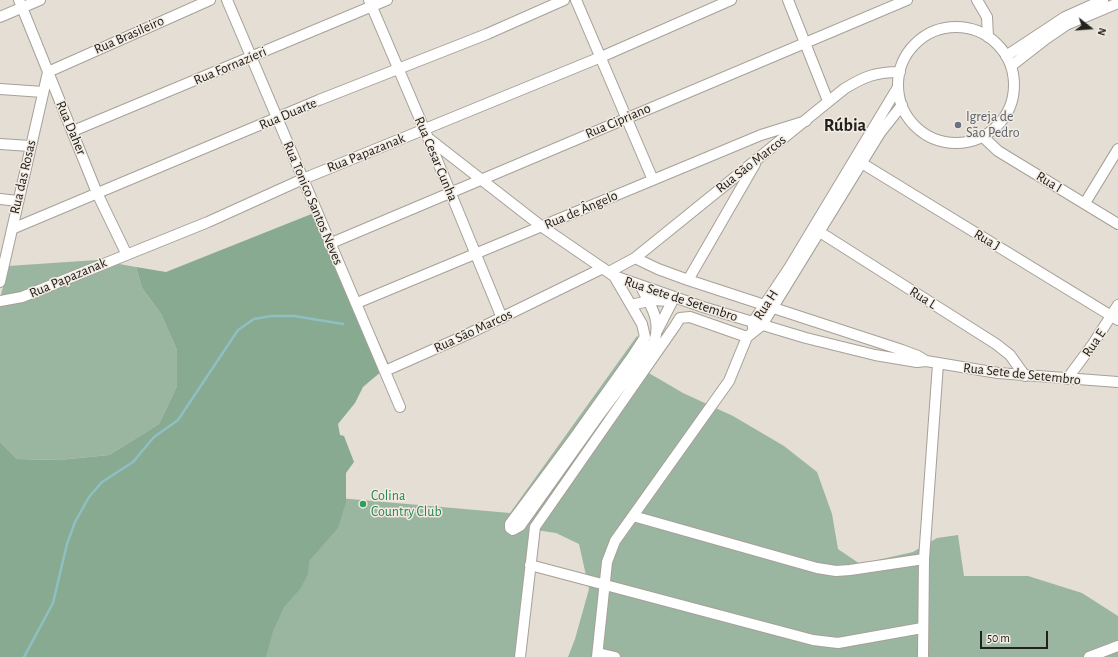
<!DOCTYPE html>
<meta charset="utf-8">
<style>
body{margin:0}
#map{position:relative;width:1118px;height:657px;overflow:hidden;background:#e4ded5;font-family:"Alegreya Sans",sans-serif}
canvas{display:block}
.north{position:absolute;left:1070px;top:8px;width:40px;height:40px;-webkit-text-stroke:3px #f1ebe2;paint-order:stroke;rotate:107deg;font-size:11px;font-weight:700;line-height:16px;text-align:center;color:#23211e}
.north::after{content:'';display:block;margin:auto;width:14px;height:18px;background:#23211e;clip-path:polygon(50% 0,100% 100%,50% 72%,0 100%)}
.scale{position:absolute;left:980px;top:631px;width:68px;height:18px;box-sizing:border-box;border:2px solid #23211e;border-top:0;padding-left:5px;font-size:12px;line-height:14px;white-space:nowrap;color:#23211e;-webkit-text-stroke:3px #f1ebe2;paint-order:stroke}
</style>
<div id="map">
<canvas width="1118" height="657"></canvas>
<div class="north">N</div>
<div class="scale">50 m</div>
</div>
<script>
const ctx = document.querySelector('canvas').getContext('2d');
ctx.lineJoin = 'round';
function fill(path, color) {
  ctx.fillStyle = color;
  ctx.fill(path, 'evenodd');
}
function strokePath(path, color, width, dash) {
  ctx.strokeStyle = color;
  ctx.lineWidth = width;
  ctx.lineCap = dash ? 'butt' : 'round';
  ctx.setLineDash(dash || []);
  ctx.stroke(path);
}
function write(font, color, halo, rows, align = 'center') {
  ctx.font = font + ' "Alegreya Sans",sans-serif';
  ctx.lineWidth = 3;
  ctx.setLineDash([]);
  ctx.textBaseline = 'middle';
  ctx.strokeStyle = halo;
  ctx.fillStyle = color;
  for (const [text, x, y, turn = 0] of rows) {
    ctx.save();
    ctx.translate(x, y);
    ctx.rotate((+turn || 0) * Math.PI / 180);
    ctx.textAlign = isNaN(turn) ? turn : align;
    if (halo) ctx.strokeText(text, 0, 0);
    ctx.fillText(text, 0, 0);
    ctx.restore();
  }
}
fill(new Path2D(`
 M97,260L136,267L142,288L161,314L177,350V386L159,424L109,455L59,460L17,459L0,442V299L8,266Z
 M637,336L651,353L611,409L642,369L683,393L733,416L784,446L817,472L832,514L838,549L860,564L913,552L937,538L958,535L964,576H1028L1082,593L1118,616V657H568L575,639L589,589L579,544L556,533L529,529L517,657H251L316,496L510,513Z`), '#9ab6a1');
fill(new Path2D(`
 M319,211L389,365L363,387L355,403L338,424L340,435L344,436L354,462L346,473V502L338,528L309,561L308,574L300,589L284,607L273,631L266,657H0V442L17,459L59,460L109,455L159,424L177,386V350L161,314L142,288L136,267L166,272Z`), '#88aa91');
strokePath(new Path2D(`
 M24,657L53,603L67,544L75,522L89,497L102,482L133,462L154,437L178,420L238,330L254,319L271,316H294L343,324`), '#8ebfc2', 2.5);
const street = new Path2D(`
 M19,0L97,193L126,253
 M227,0L400,407
 M369,0L428,138L502,318
 M576,0L653,180
 M788,0L828,101
 M977,0L987,17L988,37
 M0,17L40,0
 M898 85a58 58 0 1 1 116 0a58 58 0 1 1-116 0Z
 M1006,56L1065,17L1103,0
 M1011,66L1047,38L1066,25L1118,3
 M0,89L43,92
 M73,131L387,0
 M982,136L998,151L1118,224
 M428,138L541,226L614,276L703,307L806,338L875,355L917,362L926,361L998,373L1118,382
 M0,144L30,146
 M855,159L1118,320
 M0,199L18,201
 M1085,203L1118,149
 M12,229L319,100L487,34L564,0
 M815,229L996,344L1010,355L1025,376
 M329,244L907,0
 M635,258L658,269L688,280L902,350L918,356L926,361
 M609,272L635,258L844,89C865,76 876,72 900,72
 M614,276L642,324L645,337L632,357L572,441L510,524V528L513,530L520,526L597,418L654,342C662,321 650,304 641,287
 M688,280L755,164
 M0,282L48,72L210,0
 M0,301L22,297L208,222L303,179L601,57L731,0
 M357,303L761,135L806,121
 M631,305L653,300L670,301
 M753,328V322L789,268L898,87
 M657,331L674,298
 M385,371L466,335L603,268
 M1067,379L1093,344L1118,305
 M633,516L817,568L836,571L850,570L924,559
 M530,565L813,640L838,643L922,628
 M598,653L615,657
 M520,657L535,527L675,326L680,318L690,317L747,337
 M597,657L607,562L615,541L729,381L747,337L762,325L880,133L902,105
 M923,657L924,559L938,364
 M1089,657L1118,646`);
strokePath(street, '#a6a098', 12);
strokePath(street, '#fff', 10);
for (const [x, y, r, color] of [
 [958,125,4,"#6b7280"],
 [363,504,4,"#2e9e5b"]
]) {
  const dot = new Path2D();
  dot.arc(x, y, r, 0, 2 * Math.PI);
  ctx.fillStyle = color;
  ctx.fill(dot);
  strokePath(dot, '#f1ebe2', 1.5);
}
write('14px', '#23211e', '#f1ebe2', [
 ["Rua Brasileiro",129,35,-24],
 ["Rua Fornazieri",230,66,-23],
 ["Rua Duarte",288,114,-23],
 ["Rua Cipriano",618,121,-23],
 ["Rua Daher",71,128,67],
 ["Rua Papazanak",366,153,-22],
 ["Rua Cesar Cunha",436,159,67],
 ["Rua São Marcos",751,164,-38],
 ["Rua das Rosas",23,177,-77],
 ["Rua I",1049,182,31],
 ["Rua Tonico Santos Neves",313,203,67],
 ["Rua de Ângelo",581,210,-23],
 ["Rua J",987,240,31],
 ["Rua Papazanak",68,278,-23],
 ["Rua L",923,298,32],
 ["Rua Sete de Setembro",681,299,18],
 ["Rua H",766,305,-57],
 ["Rua São Marcos",473,331,-25],
 ["Rua E",1094,343,-56],
 ["Rua Sete de Setembro",1022,374,6]
]);
write('14px', '#5b616d', '#f1ebe2', [
 ["Igreja de",966,117],
 ["São Pedro",966,133]
], 'left');
write('14px', '#27864d', '#f1ebe2', [
 ["Colina",371,496],
 ["Country Club",371,512]
], 'left');
write('bold 18px', '#23211e', '#f1ebe2', [
 ["Rúbia",845,126]
]);
</script>
